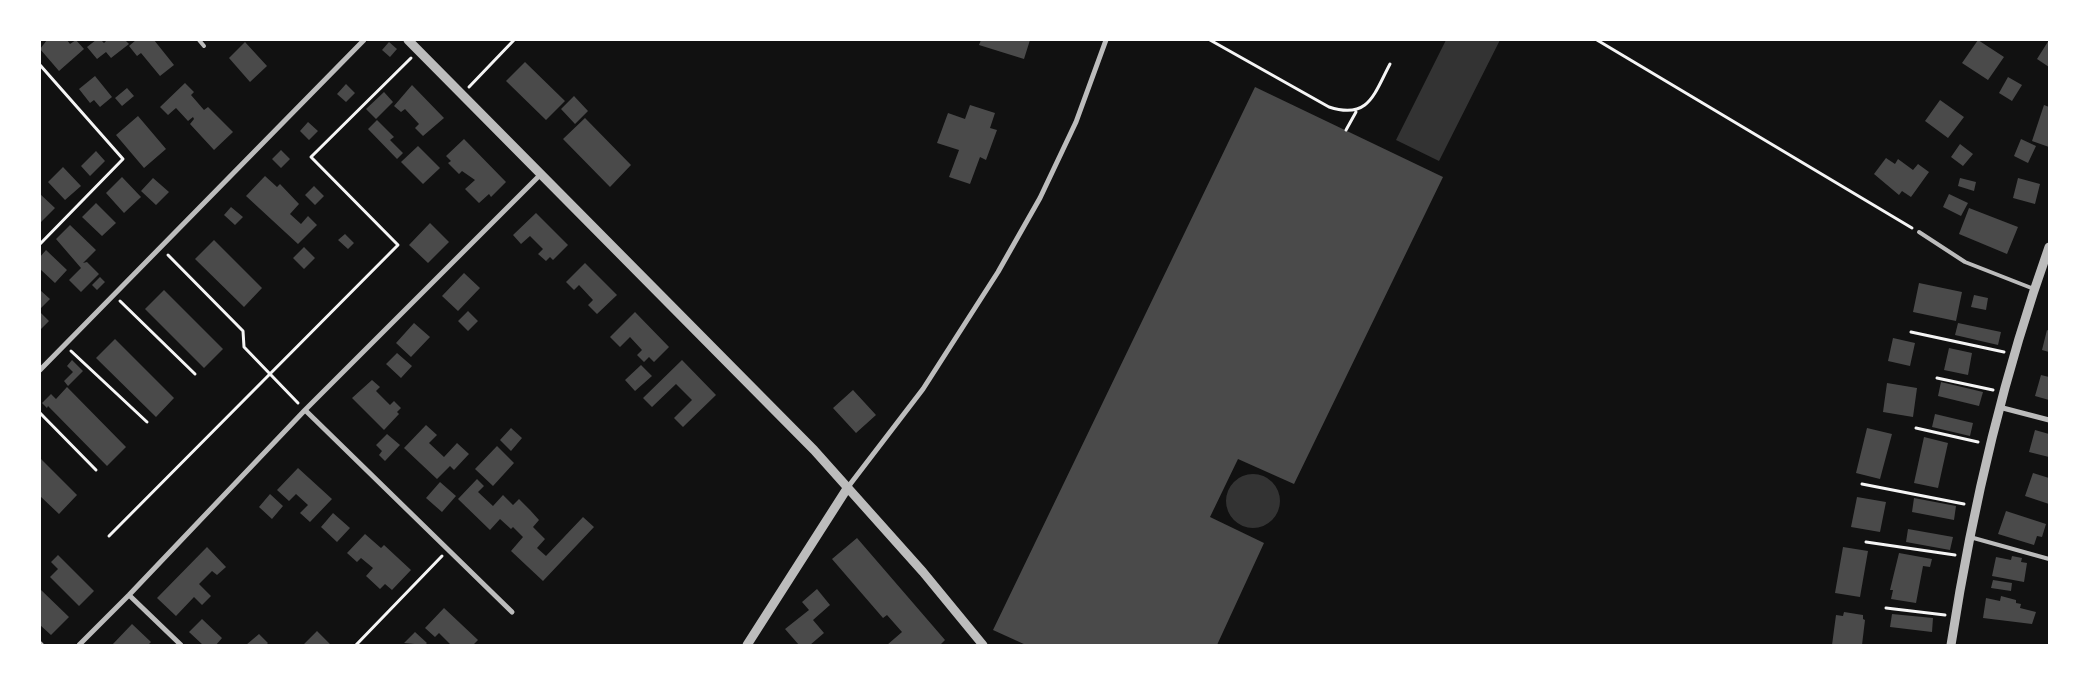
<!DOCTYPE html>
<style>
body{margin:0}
#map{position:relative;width:2089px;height:685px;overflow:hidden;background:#111;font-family:Mulish,sans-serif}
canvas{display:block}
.frame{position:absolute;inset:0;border:41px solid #fff;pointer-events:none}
</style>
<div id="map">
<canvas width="2089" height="685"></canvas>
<div class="frame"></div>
</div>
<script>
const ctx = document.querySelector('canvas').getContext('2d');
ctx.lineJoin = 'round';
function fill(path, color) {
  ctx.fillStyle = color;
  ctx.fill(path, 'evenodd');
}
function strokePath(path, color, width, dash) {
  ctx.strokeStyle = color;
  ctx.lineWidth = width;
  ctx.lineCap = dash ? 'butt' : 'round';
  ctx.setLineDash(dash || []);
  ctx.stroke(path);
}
fill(new Path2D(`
 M1446,40H1500L1439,161L1396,140Z
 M1226 501a27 27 0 1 1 54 0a27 27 0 1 1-54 0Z`), '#333');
fill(new Path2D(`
 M47,40H67L70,44L76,40L84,49L59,71L40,49Z
 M96,40H101L104,43L107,40H125L129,44L111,58L106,52L97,59L87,47Z
 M136,40H154L174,65L160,76L141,53L137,56L129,46Z
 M981,40H1030L1024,59L979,45Z
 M1978,40L2004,57L1988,80L1962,63Z
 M2049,40V67L2037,59Z
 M245,42L267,66L250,82L229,58Z
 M389,42L397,49L390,57L382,50Z
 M525,62L565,101L546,120L506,81Z
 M95,76L112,97L100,107L94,100L90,103L79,89Z
 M2008,77L2022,85L2012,101L1999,93Z
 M185,83L194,92L191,95L204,110L208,107L233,132L214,150L190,124L194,119L193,117L188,121L176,108L168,115L160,107Z
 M346,84L355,93L346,102L337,94Z
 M412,85L444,118L423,136L415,128L419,124L405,109L401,112L394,106Z
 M1255,87L1443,177L1294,484L1238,459L1210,517L1264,543L1217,645H1026L993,630Z
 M127,88L134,96L122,106L115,98Z
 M384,92L393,102L376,119L366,109Z
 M574,96L588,111L575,124L561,109Z
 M1940,100L1964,117L1948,138L1925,121Z
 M970,105L995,113L990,128L997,130L986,160L980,157L970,184L949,177L959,150L937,143L948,113L965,119Z
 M2044,105L2049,107V147L2032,141Z
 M138,116L166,149L144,168L116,135Z
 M585,118L631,165L610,187L563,139Z
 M377,120L394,137L390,140L403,153L397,159L368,129Z
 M308,122L318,131L309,140L300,131Z
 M464,139L506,182L491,197L489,194L479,203L465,189L475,180L462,171L459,174L448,163L451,161L446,156Z
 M2021,139L2036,146L2028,163L2014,156Z
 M1960,144L1973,154L1963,166L1951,157Z
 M418,146L440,168L423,184L401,162Z
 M281,150L290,159L281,168L272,159Z
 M96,151L105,161L90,176L81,166Z
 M1886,158L1895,164L1898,159L1913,170L1918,164L1929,172L1911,197L1902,191L1899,195L1874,174Z
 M63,167L81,186L65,200L48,182Z
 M265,176L277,187L280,184L299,204L290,214L301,224L308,216L317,225L298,244L246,196Z
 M122,177L141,197L124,213L106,193Z
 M153,178L169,192L156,205L141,191Z
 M1960,178L1976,182L1974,191L1958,186Z
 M2018,178L2040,184L2035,204L2013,198Z
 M314,186L324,196L315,205L305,195Z
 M40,194L55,208L41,222L40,221Z
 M1949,194L1968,203L1961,216L1943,207Z
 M96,203L116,223L102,236L82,217Z
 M231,207L243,217L235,225L224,215Z
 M1969,208L2018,227L2007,254L1959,234Z
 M536,213L568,245L553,260L550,257L546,261L538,254L543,249L530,236L521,244L513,235Z
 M430,223L449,242L428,263L409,245Z
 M70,225L96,250L83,263L87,262L99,274L81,292L69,280L81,268L56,239Z
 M345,234L354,243L348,249L338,240Z
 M214,240L262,288L244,307L195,259Z
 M304,247L315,258L304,269L293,258Z
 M46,250L67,270L55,283L40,269V257Z
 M585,263L617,295L597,314L588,305L593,300L579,285L574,290L566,282Z
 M464,273L480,288L458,311L442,296Z
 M100,277L105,282L97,290L92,285Z
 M1919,283L1962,292L1956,321L1913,312Z
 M40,290L50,299L40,309Z
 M164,290L223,349L204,368L145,309Z
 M1974,295L1988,298L1986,310L1971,307Z
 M468,311L478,321L468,331L458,321Z
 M40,312L49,321L40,330Z
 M635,312L669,347L654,362L649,357L644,362L637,355L642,350L630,337L620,347L610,337Z
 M414,323L430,337L411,357L396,343Z
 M1958,323L2001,332L1998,345L1955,335Z
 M2047,330L2049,331V352L2042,350Z
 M1893,338L1915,343L1910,366L1888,361Z
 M115,339L174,398L156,417L96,358Z
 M1949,348L1972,353L1968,375L1944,370Z
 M397,353L412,366L401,378L386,364Z
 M72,360L83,371L68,386L64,381L73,372L67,366Z
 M682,360L716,395L683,427L674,418L692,400L676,384L652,407L643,398Z
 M641,365L652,376L635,391L625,380Z
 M2041,375L2049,377V400L2035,396Z
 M372,380L380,387L376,391L390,405L394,401L401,408L397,412L399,414L384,430L352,398Z
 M1941,382L1983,392L1979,406L1938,396Z
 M1887,383L1917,388L1913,417L1883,412Z
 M67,387L126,447L107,466L48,406L47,408L42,403L51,394L56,399Z
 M853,390L876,415L856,433L833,408Z
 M1935,414L1973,423L1970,436L1932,427Z
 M426,425L437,435L429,443L444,457L457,443L469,454L454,470L450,466L437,479L404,448Z
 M511,428L522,438L511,451L500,440Z
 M1867,428L1892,434L1880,479L1856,473Z
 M2035,430L2049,434V457L2029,452Z
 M387,434L400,445L385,461L379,455L382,451L376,445Z
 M1924,437L1948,443L1938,488L1914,483Z
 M497,446L514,463L493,486L475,469Z
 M40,458L77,495L59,514L40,496Z
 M298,468L332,499L310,522L300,513L308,505L296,494L289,501L277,490Z
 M2033,473L2049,478V504L2025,496Z
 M477,479L484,486L478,492L493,506L503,495L513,505L519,499L530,510L539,520L533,527L545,539L537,548L546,556L583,517L594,527L543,581L511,551L523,537L513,527L511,529L500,519L490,530L458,499Z
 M440,482L456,496L442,512L426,498Z
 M270,494L283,506L272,519L259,507Z
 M1857,497L1886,502L1880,532L1851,527Z
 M1914,498L1956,506L1954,520L1912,512Z
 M2006,511L2046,524L2042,537L2037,536L2034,545L1998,534Z
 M333,513L350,528L337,542L321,527Z
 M1908,529L1953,537L1950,550L1906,542Z
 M365,534L381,548L384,545L411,570L392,590L385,584L380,589L366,576L373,568L361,558L357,562L347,553Z
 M857,538L945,640L940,645H887L902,632L887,615L883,618L832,559Z
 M207,547L226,567L217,575L212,571L199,584L211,596L202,605L194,597L176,616L157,598Z
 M1843,547L1868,551L1860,597L1835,593Z
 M1899,553L1932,559L1930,567L1923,566L1916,603L1891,599L1893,590H1890Z
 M58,555L94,591L79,606L50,577L58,569L51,562Z
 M2012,556L2022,558L2021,562L2027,563L2024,582L1992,576L1996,557L2011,560Z
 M1993,580L2012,583L2011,591L1991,588Z
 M40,589L69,617L51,635L40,625Z
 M817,589L830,605L813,620L824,633L810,645H799L785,629L809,610L802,602Z
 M2001,596L2016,600V603L2021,604L2020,608L2036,612L2032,624L1983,618L1986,598L2000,601Z
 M444,608L478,640L473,645H451L439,633L435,637L425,628Z
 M1844,612L1863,615V619L1865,620L1862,645H1832L1836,615L1843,616Z
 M1892,614L1933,618L1932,632L1890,627Z
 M202,619L222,638L216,645H203L189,632Z
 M132,624L151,642L148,645H112Z
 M317,631L331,645H303Z
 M415,632L427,643L425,645L404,643Z
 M259,634L268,643L266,645H246Z`), '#4a4a4a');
strokePath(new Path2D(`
 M1210,40L1329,107C1369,120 1374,94 1390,64
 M1597,40L1912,228
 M40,65L123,159L40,244
 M469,87L514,40
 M1346,130L1356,112
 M168,255L243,331L244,347L298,403
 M120,301L195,374
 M1911,332L2004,352
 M71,351L147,422
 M1937,378L1993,390
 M40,413L96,470
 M1916,428L1978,442
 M1862,484L1964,504
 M109,536L398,245L311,157L411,58
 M1866,542L1955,555
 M1886,608L1945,615
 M356,645L442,556`), '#f5f5f5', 3);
strokePath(new Path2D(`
 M199,40L204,46
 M1919,232L1965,262L2034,289
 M1970,537L2049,559
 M40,643L42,645`), '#bcbcbc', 4);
strokePath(new Path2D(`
 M40,370L364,40
 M1999,407L2049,420
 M305,410L512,612
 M848,487L923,389L998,272L1040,198L1076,122L1106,40
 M129,595L181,645
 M79,645L129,595L305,410L540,175`), '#bcbcbc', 5);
strokePath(new Path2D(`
 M408,40L814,450L923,572L983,645
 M747,645L848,487
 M1951,645C1972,509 2003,376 2049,247`), '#bcbcbc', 9);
</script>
